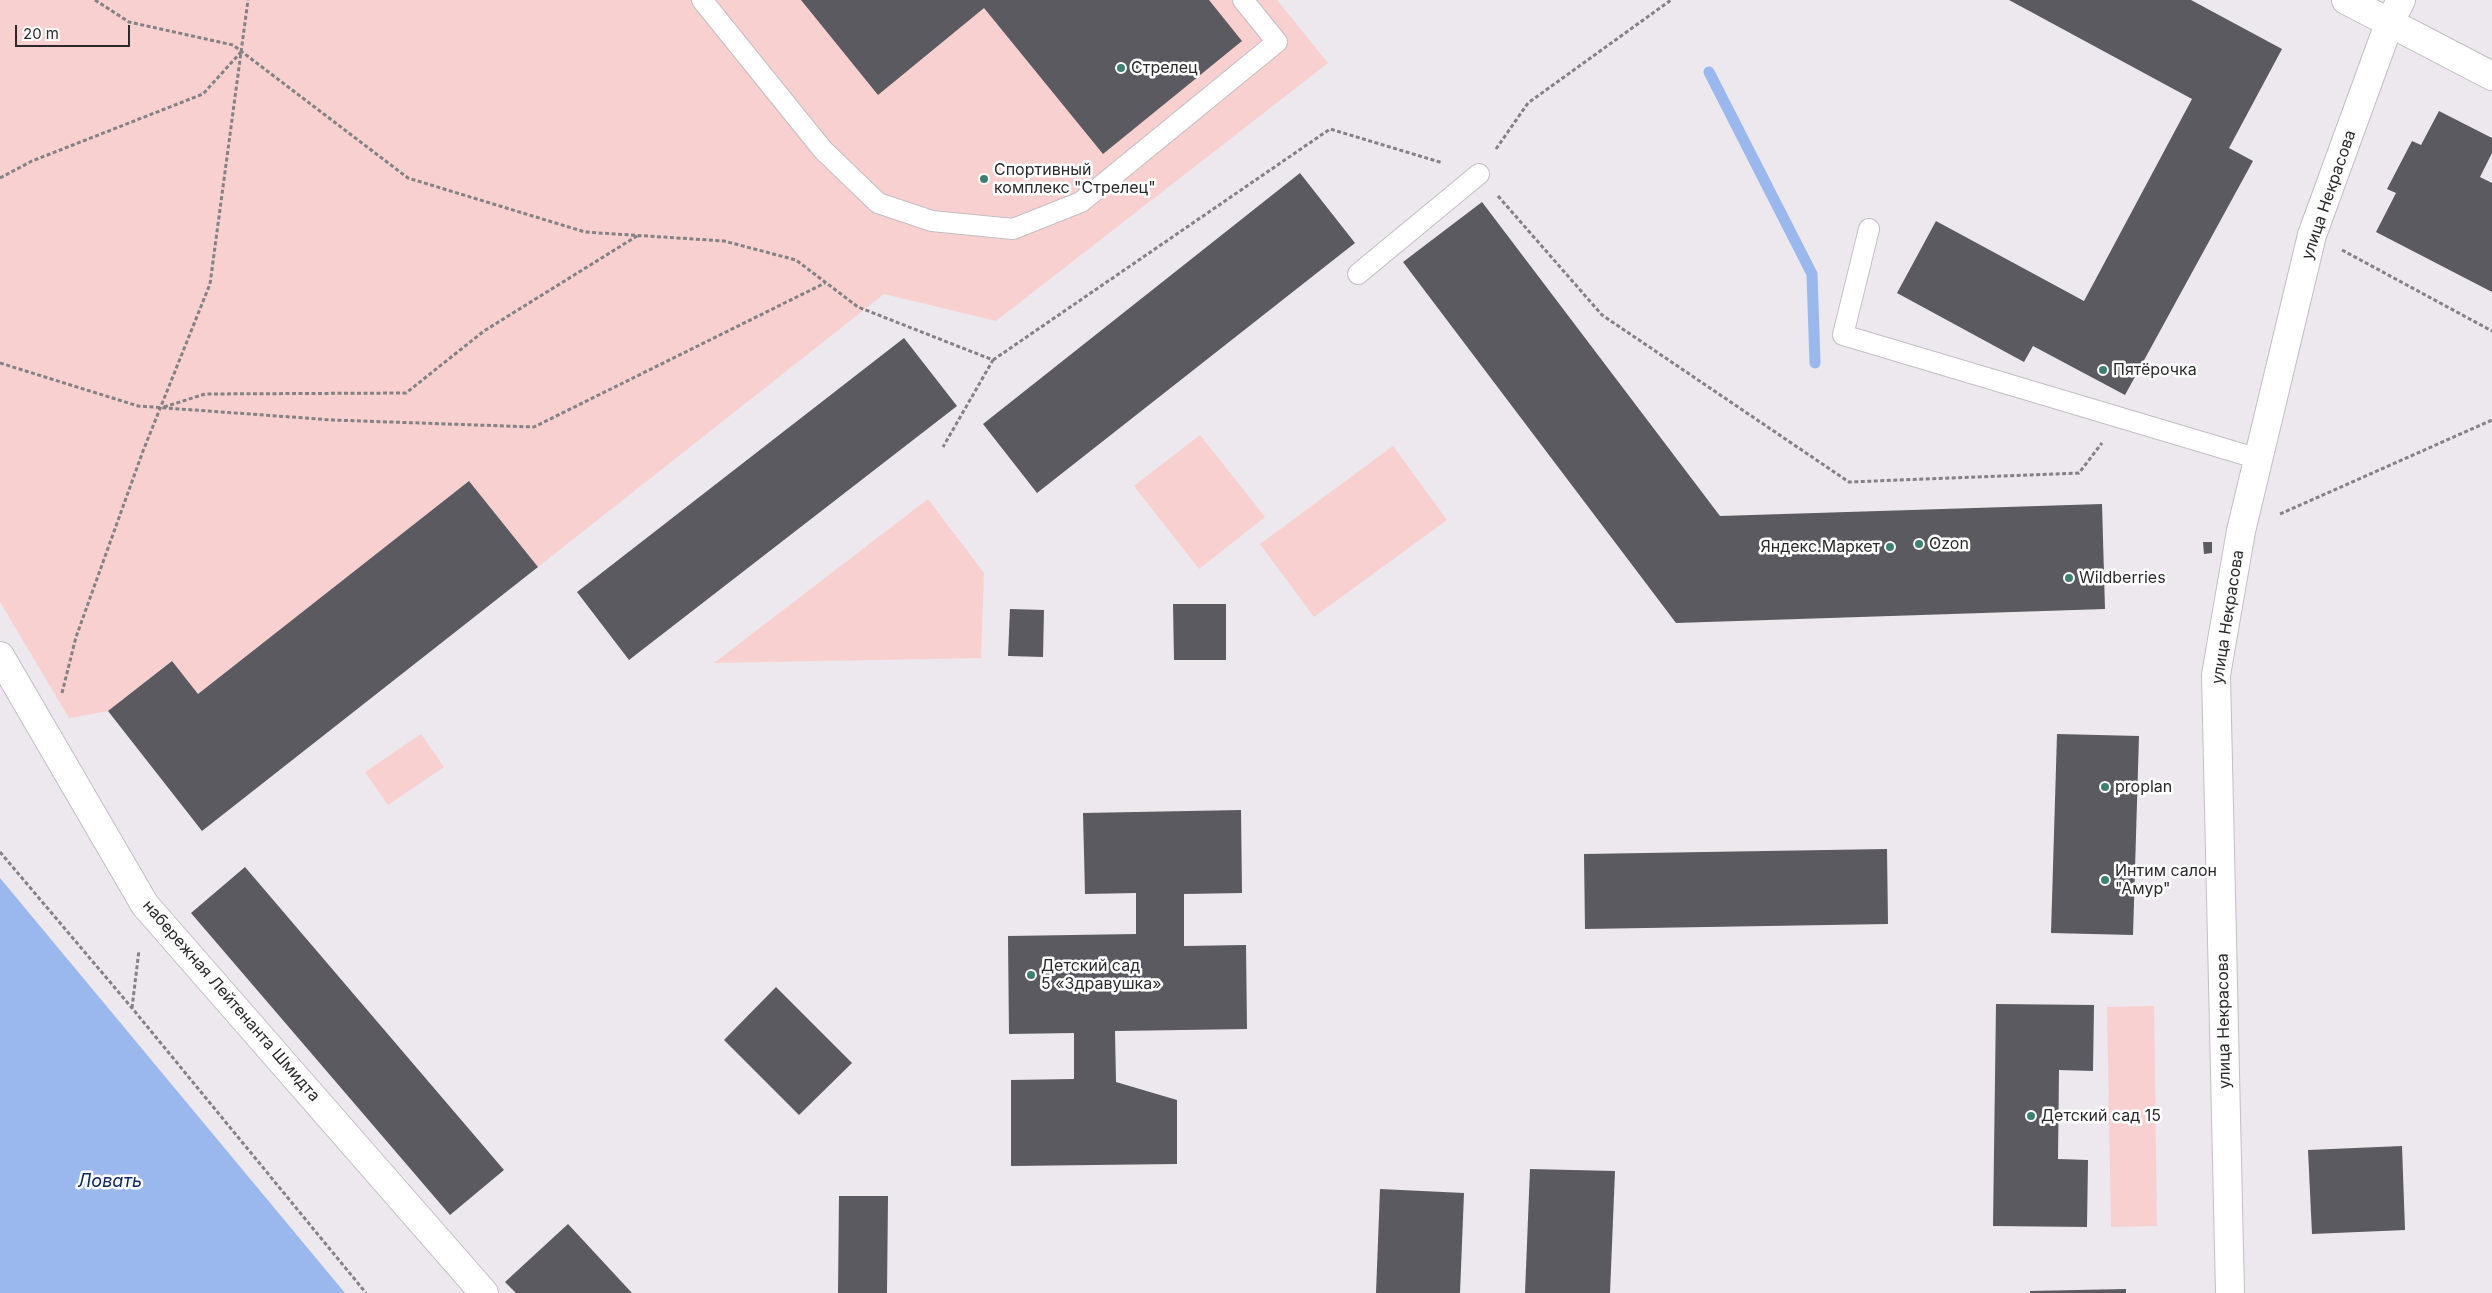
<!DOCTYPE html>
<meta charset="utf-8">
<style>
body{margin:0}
#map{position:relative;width:2492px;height:1293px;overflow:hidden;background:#ece8ed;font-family:Inter,sans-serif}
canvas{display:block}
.scale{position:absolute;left:15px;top:25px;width:115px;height:22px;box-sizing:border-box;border:2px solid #2b292b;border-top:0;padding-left:6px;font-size:15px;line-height:18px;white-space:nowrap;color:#2b292b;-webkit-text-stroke:4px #fff;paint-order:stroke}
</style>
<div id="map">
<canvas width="2492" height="1293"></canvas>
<div class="scale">20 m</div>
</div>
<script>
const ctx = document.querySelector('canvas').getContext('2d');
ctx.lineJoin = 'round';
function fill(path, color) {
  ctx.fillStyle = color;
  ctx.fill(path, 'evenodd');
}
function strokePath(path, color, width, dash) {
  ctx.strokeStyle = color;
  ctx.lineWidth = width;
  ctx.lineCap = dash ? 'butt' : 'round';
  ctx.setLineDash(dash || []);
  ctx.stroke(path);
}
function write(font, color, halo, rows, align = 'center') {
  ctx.font = font + ' Inter,sans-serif';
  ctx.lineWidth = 5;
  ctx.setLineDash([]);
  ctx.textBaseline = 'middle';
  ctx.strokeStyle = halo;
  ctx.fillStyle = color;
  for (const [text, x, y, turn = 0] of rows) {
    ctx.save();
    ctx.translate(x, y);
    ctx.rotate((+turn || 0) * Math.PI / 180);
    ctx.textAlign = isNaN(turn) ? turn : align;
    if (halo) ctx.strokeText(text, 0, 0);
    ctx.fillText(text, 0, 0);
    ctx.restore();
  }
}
fill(new Path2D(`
 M0,0H1277L1328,63L996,321L884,294L538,567L469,481L198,694L171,661L109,711L69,718L0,602Z
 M1200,435L1265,517L1199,569L1134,486Z
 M1393,446L1447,520L1314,617L1260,544Z
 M928,499L984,573L981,658L714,663Z
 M421,734L444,767L388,805L365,772Z
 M2154,1006L2157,1226L2111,1227L2107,1007Z`), '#f9d0d0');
fill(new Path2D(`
 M0,878L345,1293H0Z`), '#9ab7ee');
strokePath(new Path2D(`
 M1709,72L1812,274L1815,363`), '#9ab7ee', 11);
fill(new Path2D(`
 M801,0H1209L1242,41L1103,154L984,8L878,95Z
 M2009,0H2191L2282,49L2229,148L2253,161L2125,395L2033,346L2024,362L1897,293L1936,221L2084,301L2192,99Z
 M2439,111L2492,138V153L2480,177L2492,183V292L2376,232L2396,193L2387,189L2412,141L2421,145Z
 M1300,173L1355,243L1037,493L983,424Z
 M1482,202L1720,516L2102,504L2105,609L1676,623L1403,262Z
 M904,338L957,406L629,660L577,592Z
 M469,481L538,567L202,831L108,711L172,661L198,694Z
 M2203,542H2212V553L2204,554Z
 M1173,604H1226V660H1174Z
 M1010,609L1044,610L1043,657L1008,656Z
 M2057,734L2139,736L2133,935L2051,933Z
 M1241,810L1242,893L1184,894V946L1246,945L1247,1029L1115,1031L1116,1082L1177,1100V1164L1011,1166V1080L1074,1079V1033L1009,1034L1008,936L1136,934V893L1085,894L1083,813Z
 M1887,849L1888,924L1585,929L1584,854Z
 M245,867L504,1170L450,1215L191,913Z
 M776,987L852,1063L799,1115L724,1040Z
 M1996,1004L2094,1005L2093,1071L2059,1070L2058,1159L2088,1160L2087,1227L1993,1226Z
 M2402,1146L2405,1230L2312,1234L2308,1150Z
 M1530,1169L1615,1171L1610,1293H1525Z
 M1380,1189L1464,1193L1460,1293H1376Z
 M839,1196H888L887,1293H838Z
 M568,1224L632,1293H516L505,1282Z
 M2126,1289V1293H2030V1291Z`), '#5b5a60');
const service = new Path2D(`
 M702,0L823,150L878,203L932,221L1013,229L1081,202L1277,42L1243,0
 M1869,229L1843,335L2259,459
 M1358,274L1479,174`);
const minor = new Path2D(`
 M2389,24L2401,0
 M0,656L145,905L484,1293`);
const tertiary = new Path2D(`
 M2230,1293L2216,675L2241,531L2312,235L2389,24`);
const secondary = new Path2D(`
 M2346,0L2492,76`);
strokePath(service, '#c2bec3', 22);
strokePath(minor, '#c2bec3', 30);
strokePath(tertiary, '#c2bec3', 30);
strokePath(secondary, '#c2bec3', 30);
strokePath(new Path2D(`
 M95,0L129,22L233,45L408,178L585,232L724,241L796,260L858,307L993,360L943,447
 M1496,149L1528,103L1671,0
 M0,178L32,161L203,94L241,52
 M1498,196L1602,315L1849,482L2079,473L2102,443
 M2342,250L2492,331
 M993,360L1330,129L1443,163
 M0,363L138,406L333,420L534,427L825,283
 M164,407L205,394L406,393L484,331L637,236
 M2280,514L2492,420
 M62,693L76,637L143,451L210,284L248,0
 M0,852L132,1008L366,1293
 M132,1008L139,950`), '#848185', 3, [4, 2.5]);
strokePath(service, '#fff', 20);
strokePath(minor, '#fff', 28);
strokePath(tertiary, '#fff', 28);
strokePath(secondary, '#fff', 28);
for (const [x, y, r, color] of [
 [1121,68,5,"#3d8072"],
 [984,179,5,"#3d8072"],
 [2103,370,5,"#3d8072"],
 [1919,544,5,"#3d8072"],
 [1890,547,5,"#3d8072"],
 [2069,578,5,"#3d8072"],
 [2105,787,5,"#3d8072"],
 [2105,880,5,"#3d8072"],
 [1031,975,5,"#3d8072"],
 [2031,1116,5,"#3d8072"]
]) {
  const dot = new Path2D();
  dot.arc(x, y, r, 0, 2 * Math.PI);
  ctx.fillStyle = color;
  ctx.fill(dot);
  strokePath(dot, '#fff', 2);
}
write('16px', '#2b292b', '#fff', [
 ["Стрелец",1131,68],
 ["Спортивный",994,170],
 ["комплекс \"Стрелец\"",994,188],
 ["Пятёрочка",2113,370],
 ["Ozon",1929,544],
 ["Яндекс.Маркет",1880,547,"right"],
 ["Wildberries",2079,578],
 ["proplan",2115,787],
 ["Интим салон",2115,871],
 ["\"Амур\"",2115,889],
 ["Детский сад",1041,966],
 ["5 «Здравушка»",1041,984],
 ["Детский сад 15",2041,1116]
], 'left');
write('16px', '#2b292b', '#fff', [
 ["улица Некрасова",2329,195,-71],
 ["улица Некрасова",2228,617,-81],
 ["набережная Лейтенанта Шмидта",231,1001,49],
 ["улица Некрасова",2224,1021,-91]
]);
write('italic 18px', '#0c2765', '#fff', [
 ["Ловать",110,1182]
]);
</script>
